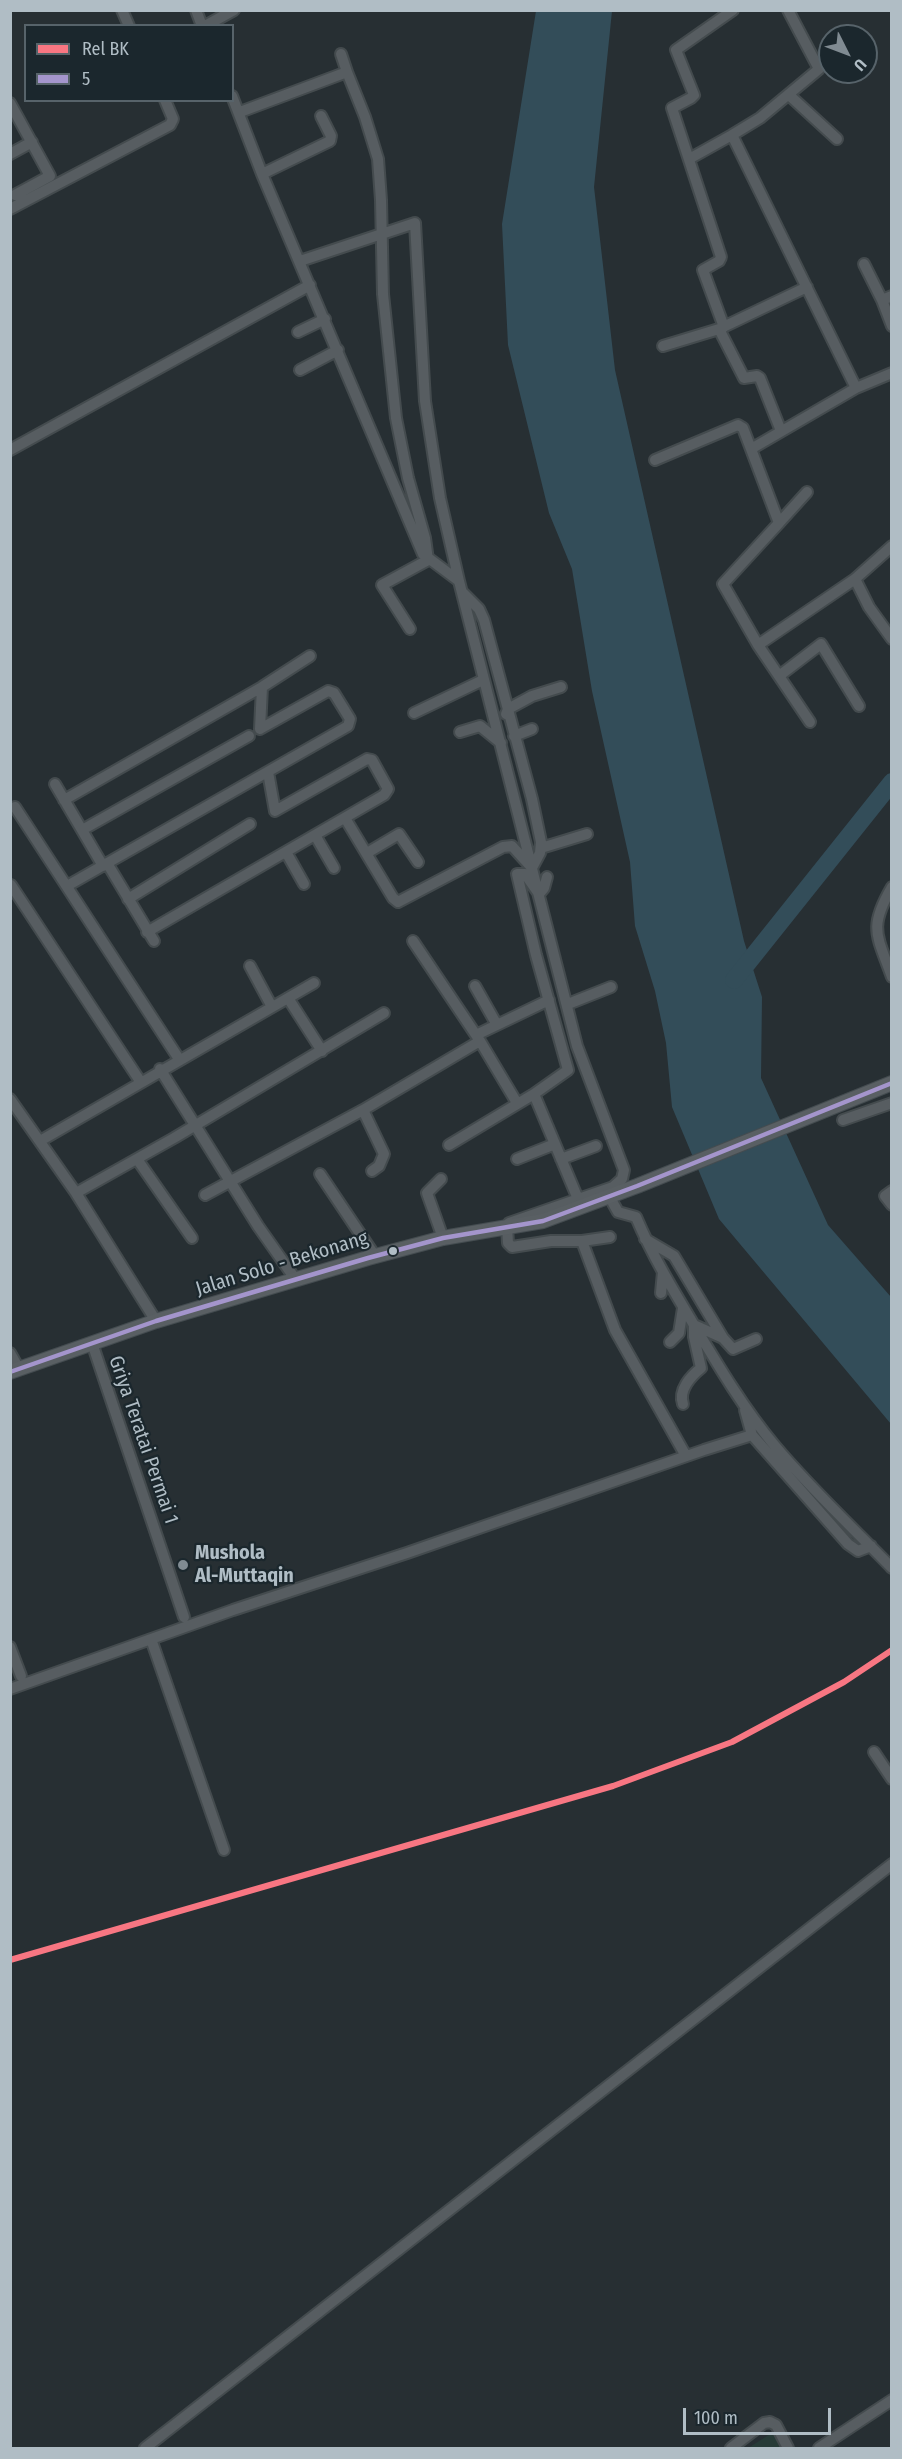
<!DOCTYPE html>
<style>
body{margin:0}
#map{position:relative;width:902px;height:2459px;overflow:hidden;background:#272f33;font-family:"Fira Sans Condensed",sans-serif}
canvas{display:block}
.frame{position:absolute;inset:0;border:12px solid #b0bdc5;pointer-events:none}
.legend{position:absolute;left:24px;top:24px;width:210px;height:78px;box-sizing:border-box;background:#1b272d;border:2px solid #57636a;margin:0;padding:8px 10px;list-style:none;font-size:18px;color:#b0bdc5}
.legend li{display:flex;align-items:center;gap:12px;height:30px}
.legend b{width:30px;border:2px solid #57636a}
.north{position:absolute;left:818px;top:24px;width:60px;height:60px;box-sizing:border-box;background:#1b272d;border:2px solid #57636a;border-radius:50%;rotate:132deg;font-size:16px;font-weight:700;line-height:24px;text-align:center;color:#b0bdc5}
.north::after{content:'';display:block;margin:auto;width:21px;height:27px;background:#808b92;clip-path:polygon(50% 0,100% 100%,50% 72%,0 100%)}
.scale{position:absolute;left:683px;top:2408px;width:148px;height:27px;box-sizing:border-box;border:3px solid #b0bdc5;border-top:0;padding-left:8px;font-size:18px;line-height:21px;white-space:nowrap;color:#b0bdc5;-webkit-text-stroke:4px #1b272d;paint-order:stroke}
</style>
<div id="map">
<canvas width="902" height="2459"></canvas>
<div class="frame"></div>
<ul class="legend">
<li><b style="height:8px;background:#f87682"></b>Rel BK</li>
<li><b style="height:8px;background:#a495cc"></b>5</li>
</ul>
<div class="north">U</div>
<div class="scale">100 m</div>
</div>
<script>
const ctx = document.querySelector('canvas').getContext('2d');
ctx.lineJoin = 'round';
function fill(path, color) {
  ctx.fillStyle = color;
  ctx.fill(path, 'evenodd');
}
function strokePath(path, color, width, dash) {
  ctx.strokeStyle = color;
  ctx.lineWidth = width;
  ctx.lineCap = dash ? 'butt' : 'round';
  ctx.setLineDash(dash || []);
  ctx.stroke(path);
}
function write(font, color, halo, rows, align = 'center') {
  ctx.font = font + ' "Fira Sans Condensed",sans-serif';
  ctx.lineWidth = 4.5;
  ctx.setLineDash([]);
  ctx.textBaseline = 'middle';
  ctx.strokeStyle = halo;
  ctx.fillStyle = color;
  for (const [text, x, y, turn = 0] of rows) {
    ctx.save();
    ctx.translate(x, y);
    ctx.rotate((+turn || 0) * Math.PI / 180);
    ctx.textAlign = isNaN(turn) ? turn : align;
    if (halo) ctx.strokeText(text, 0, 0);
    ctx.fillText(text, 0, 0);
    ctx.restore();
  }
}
fill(new Path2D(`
 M775,2431L785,2448H748Z`), '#273b37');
fill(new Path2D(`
 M536,11H612L594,187L615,370L744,941L762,997L761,1078L828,1225L891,1297V1424L719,1219L672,1107L666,1043L655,991L635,926L630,862L592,691L572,569L549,513L508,345L502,224Z`), '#334d59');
strokePath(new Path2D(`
 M734,980L892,782`), '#334d59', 18);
const minor = new Path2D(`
 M122,10L129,26
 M196,10L202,26
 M788,10L819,69L760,118L732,135L856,388L751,449L779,523L723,584L758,645L855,579L892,546
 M205,26L234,10
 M347,72L365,117L378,159L381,200L383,294L396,418L408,478L425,538L428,560L382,585L410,629
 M789,95L837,139
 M232,96L262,174L423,554L459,581L577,1046L624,1170L622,1179L613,1187L509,1223
 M10,103L50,176L15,195
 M240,112L347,72L341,54
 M10,154L32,142
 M689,159L732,135
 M262,174L330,141L331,136L321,116
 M10,209L170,125L173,119L165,100
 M300,261L415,223L425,401L440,498L459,581
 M864,264L882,300
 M892,296L882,300L892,326
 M724,327L703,270L719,261L721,257L672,108L691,98L694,95L676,50L733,10
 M719,329L744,378L757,376L760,378L781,431
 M298,332L325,319
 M663,346L719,329L807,287
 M300,370L338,350
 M856,388L892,373
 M10,450L310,285
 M655,460L738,425L743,428L751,449
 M779,523L807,492
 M855,579L869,607L892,639
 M758,645L810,722
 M779,676L821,644L859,706
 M414,713L483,680
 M506,714L508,709L532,696L561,687
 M260,729L262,687
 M460,732L480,726L501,743
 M514,736L532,729
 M55,784L103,866
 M64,800L262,687L310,656
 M15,807L179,1059
 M345,818L393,898L398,902L503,847L512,846L532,868L540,853L541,842L532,799L484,620L479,609L463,593
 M82,830L249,736
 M315,835L334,868
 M541,848L587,834
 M286,852L304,884
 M367,853L399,834L418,862
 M107,863L154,941
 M11,885L140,1081
 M67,886L348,726L350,719L334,693L328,691L260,729
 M892,887C868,928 877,935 892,977
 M128,899L250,824
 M147,932L384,795L388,789L372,760L367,759L275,811L268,772
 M413,941L480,1041L517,1103
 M250,966L272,1007
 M475,986L497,1025
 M288,998L322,1051
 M568,1004L611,987
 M476,1035L549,1000
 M160,1069L258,1226L296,1280
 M534,1094L578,1199
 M10,1099L76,1193L156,1321
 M363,1110L384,1154L379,1166L372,1171
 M843,1120L892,1103
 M40,1141L314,983
 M449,1145L534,1094L568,1070L536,955L517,874H525L539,894L544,888L547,877
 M137,1159L192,1238
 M517,1159L555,1144
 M561,1159L596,1146
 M320,1174L375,1256
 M441,1179L427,1193L443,1238
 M892,1191L885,1196L892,1205
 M76,1193L174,1138L384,1013
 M205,1195L363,1110L480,1041
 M609,1196L618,1212L636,1217C652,1255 673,1290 694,1325C719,1367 744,1409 775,1446C811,1489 853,1528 892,1568
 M507,1227L508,1243L512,1247L551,1241H582
 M610,1237L582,1241L615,1330L686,1456
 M645,1239L674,1256L723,1338
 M661,1293L663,1272
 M670,1342L679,1333L683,1308
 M92,1343L184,1617
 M10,1353L19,1369
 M683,1404C678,1390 691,1376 701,1368L694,1337V1325L723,1338L733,1349L756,1339
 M745,1410L752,1435L848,1544L858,1551L871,1546
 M151,1639L224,1850
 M10,1647L21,1676
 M10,1689L233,1610L407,1553L704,1450L752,1435
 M874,1752L892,1779
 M145,2448L892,1864
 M731,2448L764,2423L770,2422L776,2425L788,2448
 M819,2448L892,2400`);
const major = new Path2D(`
 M10,1372L156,1321L368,1258L443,1238L543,1221L637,1186L892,1083`);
strokePath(minor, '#444b4e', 14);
strokePath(major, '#444c50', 16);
strokePath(minor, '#575d61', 10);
strokePath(major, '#595f63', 14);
strokePath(new Path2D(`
 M10,1372L156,1321L368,1258L443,1238L543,1221L637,1186L892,1083`), '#a495cc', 4.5);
strokePath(new Path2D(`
 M10,1960L613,1786L732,1742L844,1682L892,1650`), '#f87682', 6);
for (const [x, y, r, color] of [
 [393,1251,5,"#b0bdc5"],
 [183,1565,6,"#808b92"]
]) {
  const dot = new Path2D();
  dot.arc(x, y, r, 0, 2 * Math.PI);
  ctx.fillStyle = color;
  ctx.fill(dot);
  strokePath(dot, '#1b272d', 2);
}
write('20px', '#b0bdc5', '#1b272d', [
 ["Jalan Solo - Bekonang",282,1264,-17],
 ["Griya Teratai Permai 1",143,1440,71]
]);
write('bold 20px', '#b0bdc5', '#1b272d', [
 ["Mushola",195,1553],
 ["Al-Muttaqin",195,1576]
], 'left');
</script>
